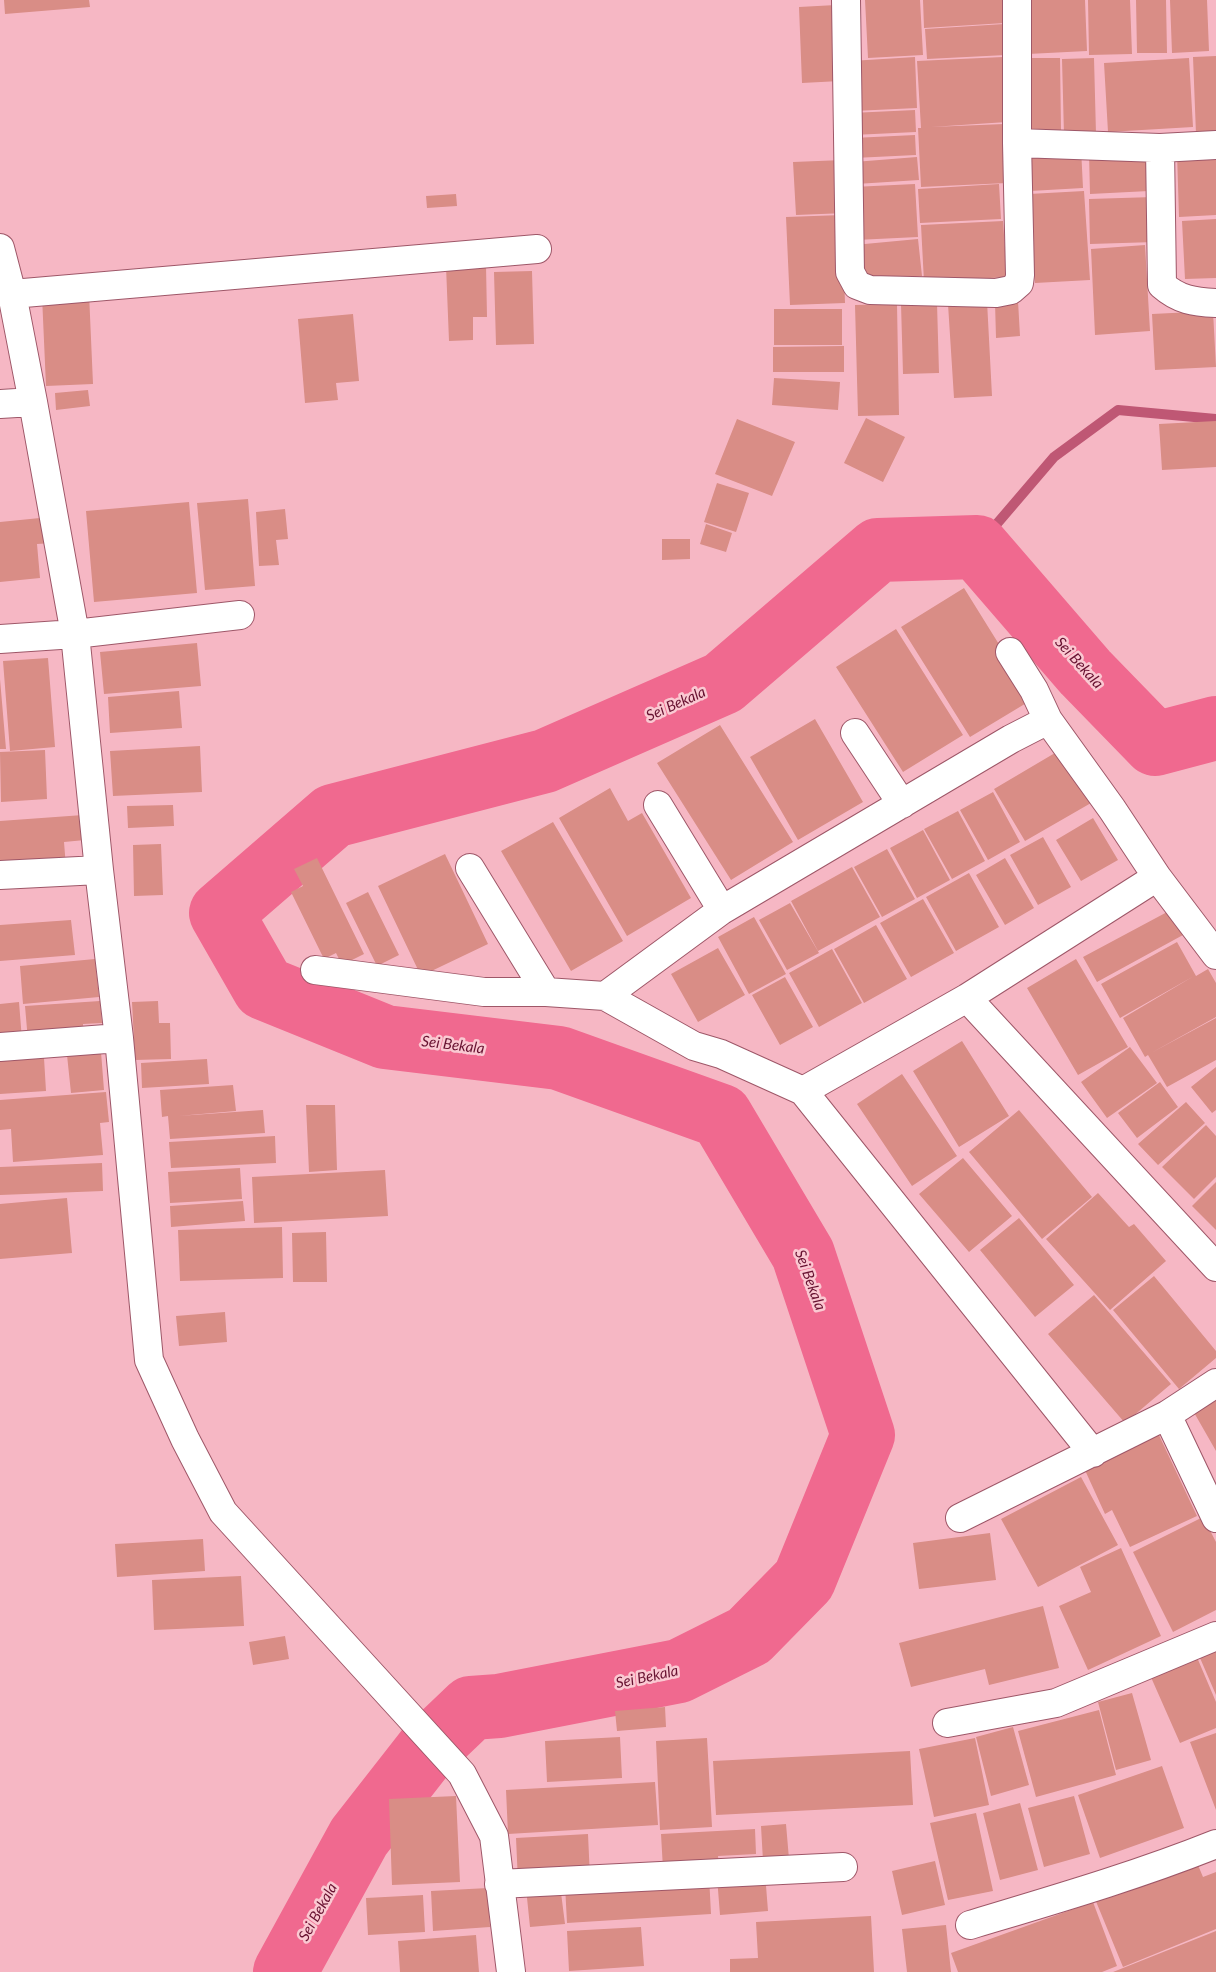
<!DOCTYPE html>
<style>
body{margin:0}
canvas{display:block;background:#f6b7c4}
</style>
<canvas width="1216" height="1972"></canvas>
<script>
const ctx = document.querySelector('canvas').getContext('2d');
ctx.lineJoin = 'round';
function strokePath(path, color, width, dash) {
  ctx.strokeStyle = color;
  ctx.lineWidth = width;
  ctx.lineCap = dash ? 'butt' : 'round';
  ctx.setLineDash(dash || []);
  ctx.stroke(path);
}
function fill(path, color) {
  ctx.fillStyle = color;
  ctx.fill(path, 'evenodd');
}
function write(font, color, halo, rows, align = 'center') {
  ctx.font = font + ' Lato,sans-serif';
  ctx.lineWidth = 5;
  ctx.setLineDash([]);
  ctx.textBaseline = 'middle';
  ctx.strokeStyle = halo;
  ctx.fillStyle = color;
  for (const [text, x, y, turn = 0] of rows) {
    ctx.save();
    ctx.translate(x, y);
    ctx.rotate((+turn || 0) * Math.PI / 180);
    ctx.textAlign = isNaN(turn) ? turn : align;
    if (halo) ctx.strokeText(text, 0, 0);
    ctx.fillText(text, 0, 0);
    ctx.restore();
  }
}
strokePath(new Path2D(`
 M977,547L1054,457L1118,410L1216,419`), '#bf5774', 10);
strokePath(new Path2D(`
 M285,1972L359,1837L427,1750L471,1708L499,1706L679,1671L749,1636L804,1580L863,1435L803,1254L721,1116L559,1058L385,1037L264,988L221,913L333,816L545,761L723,683L878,550L977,547L1085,672L1155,744L1216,728`), '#f0698f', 64);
fill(new Path2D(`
 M4,0H89L90,7L5,14Z
 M865,0H920L923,55L868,58Z
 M923,0H1004L1005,23L924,28Z
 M1025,0H1085L1087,51L1028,54Z
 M1088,0H1130L1132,54L1089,55Z
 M1136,0H1166L1167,53H1137Z
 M1170,0H1207L1209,51L1172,53Z
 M836,5L840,81L802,83L799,7Z
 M1004,24L1006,55L927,59L925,29Z
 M1216,56V133L1196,134L1193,57Z
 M915,57L917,108L854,111L851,61Z
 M1003,57L1007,122L931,127L1004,124L1007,183L921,187L918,128H921L917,61Z
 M1024,58H1060L1061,130H1025Z
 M1094,58L1096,134L1064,135L1062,59Z
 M1189,58L1193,127L1108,132L1104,63Z
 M915,110L916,132L853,135L851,113Z
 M915,135L916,155L854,158L853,138Z
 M1081,148L1083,188L1030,191L1028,152Z
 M1148,150L1149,191L1090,194L1089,153Z
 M1216,151V215L1179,217L1177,153Z
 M917,157L919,180L856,184L854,162Z
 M843,160L846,213L796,215L793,162Z
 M915,184L918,237L856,240L853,187Z
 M999,184L1001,219L920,223L918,189Z
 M1084,191L1090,280L1035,283L1029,194Z
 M456,194L457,206L427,208L426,196Z
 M1154,197L1155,242L1090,244L1089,199Z
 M842,215L845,303L790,305L786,217Z
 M1216,219V278L1185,279L1182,221Z
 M1003,221L1007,277L924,282L921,225Z
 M918,239L922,276L857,282L854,245Z
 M1145,245L1150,331L1095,335L1091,249Z
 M486,265L487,317H473V340L449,341L446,266Z
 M532,271L534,344L496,345L494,272Z
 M89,293L93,384L46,386L42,296Z
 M987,301L992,396L954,398L948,304Z
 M1018,301L1020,336L996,338L995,302Z
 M937,303L939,373L903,374L901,304Z
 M897,304L899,415L858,416L855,305Z
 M774,309H842V345H774Z
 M1213,311L1216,367L1155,370L1152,314Z
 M353,314L359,381L336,383L338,400L305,403L298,319Z
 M844,346V372H773V347Z
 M774,378L840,382L838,410L772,405Z
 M88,390L90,406L56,410L55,393Z
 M866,418L905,437L883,482L844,463Z
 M737,419L795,442L772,496L715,474Z
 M1216,421V467L1162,470L1159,424Z
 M717,483L749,493L736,532L704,522Z
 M248,499L255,586L205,590L197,503Z
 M189,502L197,593L94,602L86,511Z
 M285,509L288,539L276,540L279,565L259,566L256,512Z
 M50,517L53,543L37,544L40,578L0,582V522Z
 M706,524L732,533L726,552L700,544Z
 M662,539H690V559L662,560Z
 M964,588L1033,699L970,737L901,627Z
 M896,629L963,735L903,772L836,667Z
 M197,643L201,686L104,694L100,652Z
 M48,658L55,747L10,751L3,661Z
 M0,679L6,749H0Z
 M179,691L182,728L110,733L108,697Z
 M815,719L863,802L798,840L750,757Z
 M720,725L793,842L731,880L657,763Z
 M200,746L202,792L113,796L110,751Z
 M45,750L47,799L1,802L0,752Z
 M1060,750L1091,803L1025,841L994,789Z
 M610,788L628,821L642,813L691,898L627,936L559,818Z
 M993,792L1020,842L988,860L960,810Z
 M173,805L174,826L128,828L127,806Z
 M958,811L985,861L952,879L924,829Z
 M83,815L85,840L64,842L66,867L0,871V821Z
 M1093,818L1118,860L1081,881L1056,840Z
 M553,822L623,941L571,971L501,851Z
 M923,830L950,880L917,898L890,848Z
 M1043,837L1071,887L1038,905L1010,855Z
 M161,844L163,895L134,896L133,845Z
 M887,849L915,899L882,917L854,867Z
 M445,854L488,944L421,976L378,886Z
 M317,858L364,954L342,965L336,953L324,959L291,892L303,886L294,869Z
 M1005,858L1034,908L1005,925L976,875Z
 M852,867L880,917L818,951L791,901Z
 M969,873L999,927L956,951L926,897Z
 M368,892L399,955L377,966L346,903Z
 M923,899L954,953L911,977L880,923Z
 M790,903L819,953L787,970L759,920Z
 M1169,911L1183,935L1097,982L1083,957Z
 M754,917L786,974L749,994L718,937Z
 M71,920L75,955L0,961V925Z
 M876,925L907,979L864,1003L834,949Z
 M1177,942L1196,976L1208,969L1216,983V1017L1151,1053L1216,1018V1060L1167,1087L1148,1055L1145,1057L1123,1018L1194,976L1120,1018L1101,984Z
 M718,948L745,995L698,1022L671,974Z
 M832,949L862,1003L819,1027L789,973Z
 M95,959L99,997L23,1004L20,966Z
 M1076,959L1128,1047L1078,1075L1027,988Z
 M785,977L813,1027L780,1045L752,995Z
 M100,1001L102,1023L83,1024L84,1037L28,1041L25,1006Z
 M158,1001L159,1023H170L171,1059L135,1060L132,1002Z
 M19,1002L22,1040L0,1042V1004Z
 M962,1041L1009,1116L959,1147L913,1071Z
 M1130,1047L1157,1083L1107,1118L1081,1082Z
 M101,1052L104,1090L71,1093L67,1055Z
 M44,1058L46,1091L0,1094V1061Z
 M207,1059L209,1084L142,1088L141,1063Z
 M1216,1067V1110L1212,1113L1191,1087Z
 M902,1074L957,1156L912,1186L857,1104Z
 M1160,1082L1178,1107L1137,1138L1118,1113Z
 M233,1085L236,1111L178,1116L263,1110L265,1133L170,1139L168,1116L162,1117L160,1090Z
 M106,1092L109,1122L100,1123L103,1155L13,1162L11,1129L0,1130V1100Z
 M1186,1102L1205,1123L1158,1165L1138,1144Z
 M306,1105H335L337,1170L309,1172Z
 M1019,1110L1092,1197L1042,1239L969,1152Z
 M1206,1125L1216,1136V1177L1194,1199L1162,1167Z
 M275,1136L276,1163L171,1168L169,1142Z
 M963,1158L1012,1216L969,1252L919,1194Z
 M102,1163L103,1191L0,1195V1167Z
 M240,1168L242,1199L170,1203L168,1172Z
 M385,1170L388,1216L254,1223L252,1177Z
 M1216,1182V1230L1192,1206Z
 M1098,1193L1129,1227L1134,1224L1166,1261L1110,1310L1046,1239Z
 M67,1198L72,1253L0,1259V1204Z
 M243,1201L245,1221L171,1227L170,1206Z
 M1019,1218L1074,1285L1035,1317L980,1250Z
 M282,1227L283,1278L180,1281L178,1230Z
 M326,1232L327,1282H293L292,1233Z
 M1154,1276L1216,1351V1358L1179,1389L1113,1310Z
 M1094,1295L1171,1384L1125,1423L1048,1334Z
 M225,1312L227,1342L179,1346L176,1316Z
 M1216,1396V1451L1192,1409Z
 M1158,1433L1197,1516L1130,1547L1112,1510L1105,1514L1084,1468Z
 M1081,1477L1118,1545L1038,1587L1001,1519Z
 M1203,1517L1216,1542V1610L1173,1632L1133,1552Z
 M990,1533L996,1580L919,1589L913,1543Z
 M203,1539L205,1571L117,1577L115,1544Z
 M1121,1548L1161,1636L1088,1670L1059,1606L1091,1592L1080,1567Z
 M241,1576L244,1626L154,1630L152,1580Z
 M1043,1606L1059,1668L989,1685L985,1669L911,1687L899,1643Z
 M285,1636L289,1659L253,1665L249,1642Z
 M1216,1643V1695L1197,1651Z
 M1196,1655L1216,1702V1728L1180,1743L1150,1675Z
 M1132,1693L1151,1760L1116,1770L1098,1702Z
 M665,1707L666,1727L617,1731L615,1711Z
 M1099,1710L1116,1775L1036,1797L1018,1731Z
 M1013,1727L1029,1785L991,1796L976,1737Z
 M1216,1733V1810L1190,1742Z
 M620,1737L622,1778L547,1782L545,1741Z
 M707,1738L712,1827L660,1830L656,1741Z
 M975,1738L989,1805L934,1817L919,1749Z
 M910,1751L913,1805L716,1815L713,1761Z
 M1162,1766L1184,1828L1100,1858L1078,1795Z
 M655,1782L658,1825L508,1834L506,1790Z
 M456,1796L460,1882L392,1885L389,1799Z
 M1074,1796L1090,1854L1044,1867L1028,1808Z
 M1020,1803L1038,1870L1000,1880L983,1813Z
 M976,1813L993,1891L948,1900L930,1823Z
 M786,1824L789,1859L763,1861L761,1826Z
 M755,1829L756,1854L718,1856L719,1866L663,1869L661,1834Z
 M588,1834L590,1878L518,1882L516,1838Z
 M1195,1858L1203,1877L1216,1872V1929L1123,1967L1095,1899Z
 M935,1861L945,1905L902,1915L892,1871Z
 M765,1873L768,1911L720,1915L717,1877Z
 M709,1876L711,1914L567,1923L565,1885Z
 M560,1885L565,1924L530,1927L526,1888Z
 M488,1888L490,1927L433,1931L431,1891Z
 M423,1895L425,1932L368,1935L366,1898Z
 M1093,1902L1117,1966L1102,1972H958L951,1953Z
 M871,1916L874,1972H730V1959L758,1958L756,1922Z
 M946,1925L951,1972H907L902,1929Z
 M641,1927L644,1966L569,1971L567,1931Z
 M1216,1931V1972H1113Z
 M476,1935L479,1972H400L398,1941Z`), '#d98d86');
const street = new Path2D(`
 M846,0L850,272L857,285L870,290L996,293L1011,290L1019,283L1020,275L1017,143V0
 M1017,143L1160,148L1216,145
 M1160,148L1162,285C1179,300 1194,302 1216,303
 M0,248L12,294L33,402L75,634L99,870L119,1038L149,1360L185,1439L223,1512L462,1774L494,1836L511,1972
 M12,294L537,249
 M0,404L33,402
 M0,639L75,634L240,615
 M1010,652L1034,690L1048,720
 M855,733L902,804
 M658,805L722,910
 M470,868L546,992
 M0,875L99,870
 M315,970L484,992H546L605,996L694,1046L721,1054L803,1091L967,998L1157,877L1216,955
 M605,996L722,910L1011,739L1048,720L1112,809L1157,877
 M967,998L1216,1267
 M0,1047L119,1038
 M803,1091L1093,1453
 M1167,1415L1216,1518
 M960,1518L1167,1415L1216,1383
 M947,1723L1056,1703L1216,1636
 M499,1884L843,1867
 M970,1925C1053,1900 1136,1876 1216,1844`);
strokePath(street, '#9e5768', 30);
strokePath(street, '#fff', 28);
write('italic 15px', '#671130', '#fac9d2', [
 ["Sei Bekala",1079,663,48],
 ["Sei Bekala",676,704,-24],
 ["Sei Bekala",453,1045,7],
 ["Sei Bekala",810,1280,70],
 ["Sei Bekala",647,1677,-12],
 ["Sei Bekala",318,1912,-61]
]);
</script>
